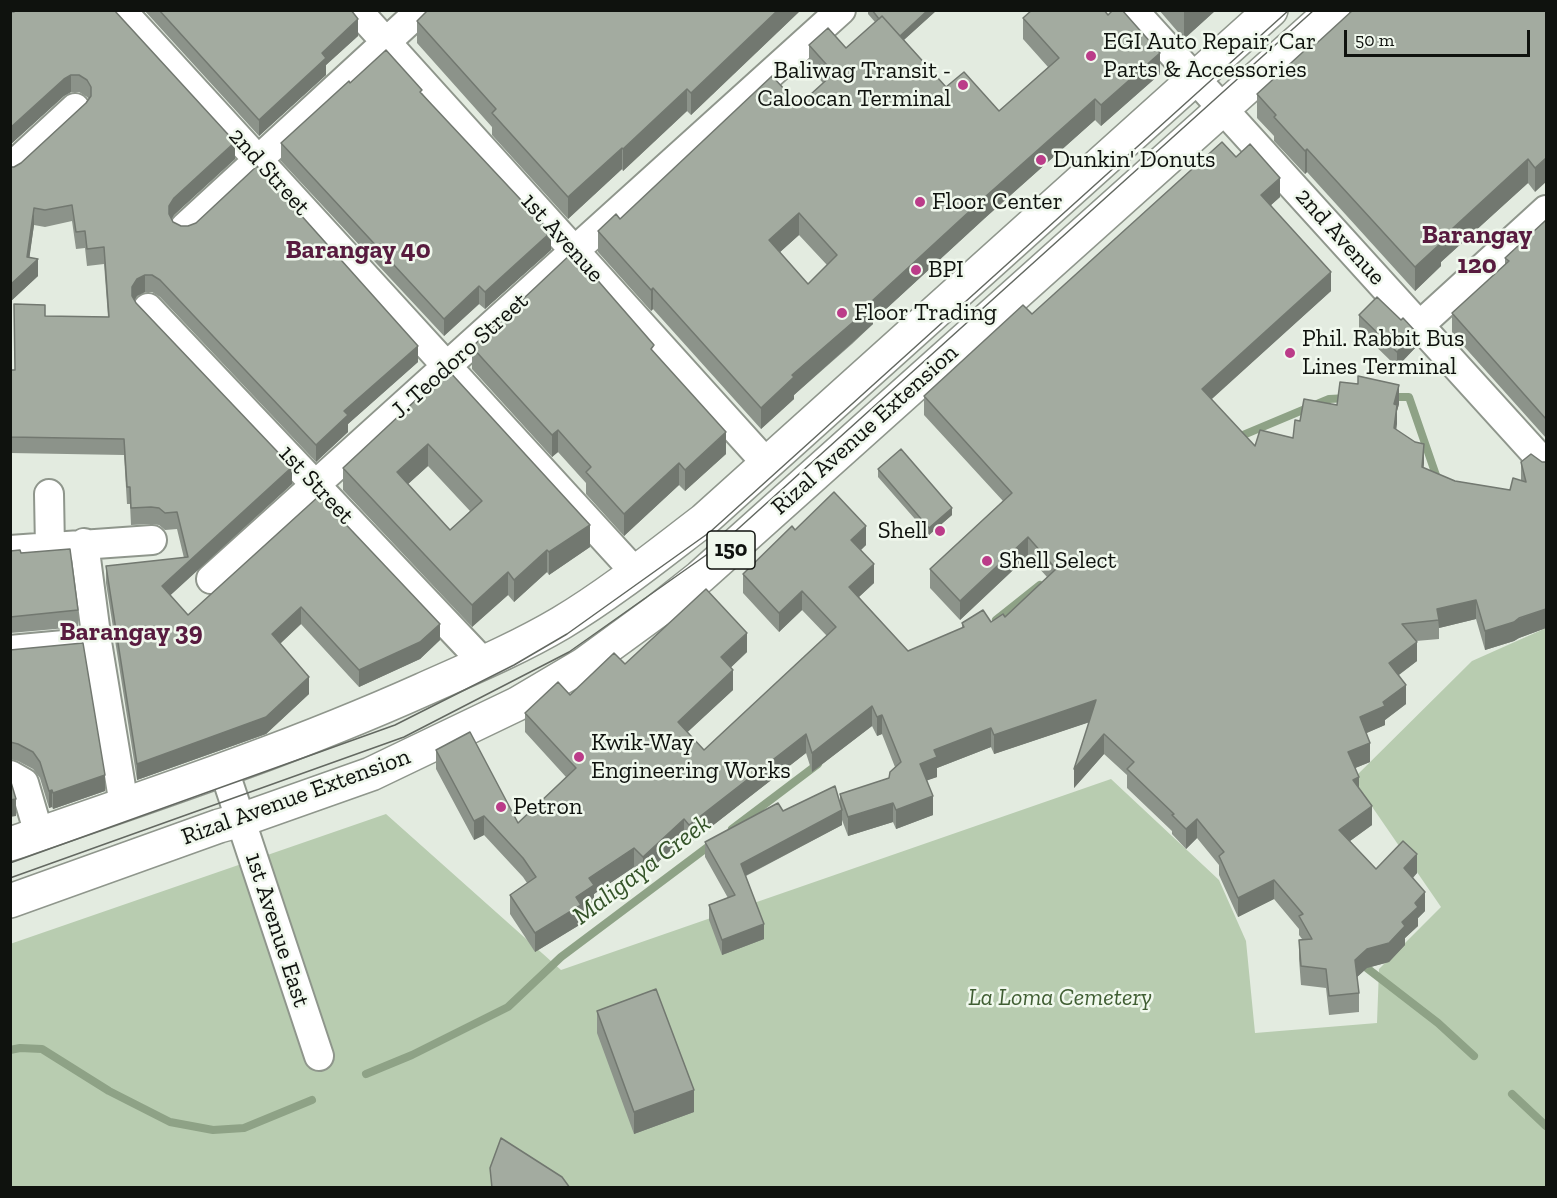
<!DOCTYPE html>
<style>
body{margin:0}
#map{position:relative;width:1557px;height:1198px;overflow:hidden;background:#e3ebe0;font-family:"Zilla Slab",serif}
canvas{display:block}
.frame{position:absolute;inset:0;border:12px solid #0f120e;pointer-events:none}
.scale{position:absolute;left:1344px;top:30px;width:186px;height:27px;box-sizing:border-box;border:3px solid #0f120e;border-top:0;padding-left:8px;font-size:18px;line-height:21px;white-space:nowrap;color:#0f120e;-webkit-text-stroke:4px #f0f8ed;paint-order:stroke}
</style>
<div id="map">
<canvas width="1557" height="1198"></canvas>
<div class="frame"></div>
<div class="scale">50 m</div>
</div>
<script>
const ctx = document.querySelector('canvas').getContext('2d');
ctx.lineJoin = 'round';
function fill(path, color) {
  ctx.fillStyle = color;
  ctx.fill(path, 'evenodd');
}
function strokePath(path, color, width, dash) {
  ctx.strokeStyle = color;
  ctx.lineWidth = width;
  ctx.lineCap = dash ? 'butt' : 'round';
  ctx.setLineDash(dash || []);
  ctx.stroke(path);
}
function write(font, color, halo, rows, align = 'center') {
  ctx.font = font + ' "Zilla Slab",serif';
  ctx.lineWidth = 5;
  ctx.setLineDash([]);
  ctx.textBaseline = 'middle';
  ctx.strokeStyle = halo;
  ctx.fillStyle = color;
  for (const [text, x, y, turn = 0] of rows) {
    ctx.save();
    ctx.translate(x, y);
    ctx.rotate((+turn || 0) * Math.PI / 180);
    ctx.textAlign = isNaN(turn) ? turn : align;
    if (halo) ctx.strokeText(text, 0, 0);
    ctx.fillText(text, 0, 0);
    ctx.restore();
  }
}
fill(new Path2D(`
 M1546,628V1187H11L10,944L386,814L561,970L1111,779L1219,880L1246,941L1255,1033L1377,1023L1379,969L1441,907L1353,779L1472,661Z`), '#b8ccb0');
strokePath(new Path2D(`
 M1390,397H1409L1438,481
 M1236,438L1329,399L1348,398
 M996,620L1040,585
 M732,829L818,764
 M1359,962L1438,1023L1474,1056
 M10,1050L20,1048L42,1049L109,1091L170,1122L213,1130L244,1128L312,1100
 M366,1074L412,1055L508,1007L561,957L713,843
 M1512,1094L1546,1126`), '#8ea286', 8);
const minor = new Path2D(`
 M121,10L635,572
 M357,10L768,465
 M1133,10L1546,465
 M10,13L13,10
 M10,168L75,108
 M185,227L421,10
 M148,308L483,662
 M1420,325L1546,210
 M49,494L50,548
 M84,543L97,642
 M10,550L152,540
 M211,579L841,10
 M10,650L97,642L124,805
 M224,770L319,1056
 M10,775L24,783L39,834`);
const major = new Path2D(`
 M10,844C149,796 288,750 422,690C469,669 517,649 561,623C611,593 658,555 704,520L1271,10
 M10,901L219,826L241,820L371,774L517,704L583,665L657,611L700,577L1333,10`);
strokePath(minor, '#8f968c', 32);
strokePath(major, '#8f968c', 36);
strokePath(minor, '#fff', 28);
strokePath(major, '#fff', 33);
strokePath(new Path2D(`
 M10,863L395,725L514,665L567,634L710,532L1289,10
 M10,878L404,737L569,652L719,546L1314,10`), '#636861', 1.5);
fill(new Path2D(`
 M144,10H351L358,36L326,65V75L259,136Z
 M801,10L691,115L687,111L623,171L622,169L568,219L492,135V127L417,43V21Z
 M868,10H937L904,40L946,87L999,111L1048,67L1023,39V18L1160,74L1101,126L1095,120L985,218L873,321V324L852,344L794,395V399L761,429L653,309L651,311L598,252V231L620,219L799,105L823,83L809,67V45L846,48L875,22L868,14ZM799,235L827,265L808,284L780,252Z
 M1159,10H1216L1184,39Z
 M1546,10L1535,192L1528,183L1441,262V266L1415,291L1307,172L1305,174L1274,141V136L1257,118V94L1317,43Z
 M10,12L235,159L174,215L172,219L173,222L418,362L348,424V432L316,462L160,297L152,292H145L137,296L135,300L136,303L292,484L170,595L188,615L319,496L440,640L420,659L359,687L301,624L280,644L309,694L266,734L137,780L106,583V566L184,558L177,529L165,530L159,525L151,524L131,525L130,504H127L124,455L10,453V370H15L45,316L108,317L104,264L87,266L85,248L76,249L72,221L45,227L34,225L29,258L38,276L10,302V167H14L21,163L86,103L89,99L87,97L79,92H71L64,96L10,145Z
 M350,83L422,93L551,250L485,309L479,304L444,336L281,161V143Z
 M1236,157L1280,197L1271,205L1331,291L1211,399L1255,446L1293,438L1300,421L1337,405L1399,404L1397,411L1396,429L1424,463L1423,468L1455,481L1510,490L1521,481V462H1546V628L1519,638L1514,641L1485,650L1476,619L1439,628V639L1416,641L1417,661L1399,675L1406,704L1385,720V725L1366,733L1370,762L1355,768L1359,788L1372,825L1350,841L1376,869L1417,873L1413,878L1425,911L1418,918V926L1405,938V945L1389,962L1367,968L1357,977L1359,993V1012L1329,1015L1326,988L1301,985L1299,959V940L1302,939L1299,935V929L1274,899L1238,917L1219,875V865L1197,838L1186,849L1172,834V831L1127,788V775L1104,754L1074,788L1089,722L994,754L991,747L937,768V777L927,780L933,815L896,829L893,822L848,836L842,820V825L746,876L764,939L722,955L709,920V905L728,898L705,857V842L783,811L840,803V794L889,778L895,767L882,734L877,736L872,726L812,772L806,753L689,844L684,838L643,876L634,867L594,894V904L581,913V924L535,952L510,914V895L527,883L523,877L484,835L474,840L436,769V750L518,823L566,777L525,732V713L570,695L625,664L747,652L730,668L733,690L687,732L704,750L827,636L802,610L779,632L743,593V574L795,530L866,545L861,550L874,583L859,597L908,651L962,628V623L991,622L1005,617L1047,577L1028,556L960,620L930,588V569L1003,501L924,415V396L1032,314Z
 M1546,220V438L1452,333V313L1505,265V258Z
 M1359,315L1416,347L1397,367L1359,330Z
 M472,347L654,353L726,454L685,491L679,485L624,536L586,494V483L558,452L552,457L472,369Z
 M448,370L590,547L549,575L547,572L514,602L508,595L472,627L343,490V468ZM428,466L470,511L450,530L408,484Z
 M878,469L952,515L929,535L878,477Z
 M10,551L21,553L78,610V627L10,633Z
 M10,650L105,791L53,809L52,807L49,808L40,778L33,769L18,761L10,759Z
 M597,1011L694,1112L634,1134L597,1033Z`), '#8c938a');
fill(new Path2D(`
 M778,10H801L691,115V93Z
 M928,10H937L897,46V39Z
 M1184,10H1216L1184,39Z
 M358,19V36L326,65V75L259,136V120L322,53Z
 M1160,53V74L1101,126V105Z
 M71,75V92L64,96L10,145V128L64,79Z
 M687,89V111L623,171V149Z
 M1095,99V120L985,218L873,321V324L794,395V399L761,429V408L792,375L985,197Z
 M235,142V159L174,215L169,223V206L174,198Z
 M622,148V169L568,219V197Z
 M1307,149V172L1305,174V151Z
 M1546,158V182L1535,192V168Z
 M1528,159V183L1441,262V266L1415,291V267L1440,240Z
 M1280,178V197L1261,214V195Z
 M34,208V225L28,268L38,259V276L10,302V285L27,257Z
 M799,213V235L769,262V240Z
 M551,232V250L485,309V292Z
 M1331,272V291L1202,408V389Z
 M145,275V292L137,296L132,304V287L137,279Z
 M479,286V304L444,336V319Z
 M653,288V309L651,311V290Z
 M1416,332V347L1397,367V352Z
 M418,346V362L348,424V432L316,462V445L344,411Z
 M1399,385V404L1397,411V424L1394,447V404Z
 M558,430V452L552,457V435Z
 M726,432V454L685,491V470Z
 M428,444V466L397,494V472Z
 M1424,444V463L1422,486V467Z
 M679,463V485L624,536V514Z
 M292,467V484L162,603V586Z
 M952,508V515L929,535V528Z
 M590,525V547L549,575V552Z
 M866,526V545L851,559V540Z
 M1028,537V556L960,620V601Z
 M547,550V572L514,602V580Z
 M874,564V583L849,606V587Z
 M508,572V595L472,627V605Z
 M802,591V610L779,632V613Z
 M1476,600V619L1439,628L1437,609Z
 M301,607V624L272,651V634Z
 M1546,609V628L1519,638L1514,641L1485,650V631Z
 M440,624V640L420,659L359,687V670Z
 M747,633V652L721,677V657Z
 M1417,642V661L1389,682V663Z
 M733,670V690L678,741V722Z
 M309,677V694L266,734L137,780V764Z
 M1406,685V704L1385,720V725L1360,736V717L1383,702Z
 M1096,700V720L994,754V735Z
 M872,706V726L812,772V753Z
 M882,715V734L877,736V717Z
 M991,728V747L937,768V777L920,783V764L934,750Z
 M806,734V753L689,844V825Z
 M1104,734V754L1074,788V769Z
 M1370,743V762L1348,771V752Z
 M105,775V791L53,809V793Z
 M1359,777V797L1353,780Z
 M52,790V807L49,808V791Z
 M933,796V815L896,829V810Z
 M16,799V816L10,817V800Z
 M893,803V822L848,836V817Z
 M1372,806V825L1339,849V830Z
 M842,810V825L741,878V864Z
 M484,816V835L474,840V821Z
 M684,819V838L643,876V857Z
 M1197,819V838L1186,849V829Z
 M634,848V867L594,894V904L581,913V924L535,952V933L589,878Z
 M1417,854V873L1404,887V868Z
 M1274,880V899L1238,917V898Z
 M1425,892V911L1418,918V926L1405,938V945L1389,962L1367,968L1355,979V960L1367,949L1402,922L1415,903Z
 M764,924V939L722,955V940Z
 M694,1090V1112L634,1134V1112Z`), '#727870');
const building = new Path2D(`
 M17,10H114L235,142L174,198L169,206V214L173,222L181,226H188L196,223L257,166L418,346L344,411L348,415L316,445L160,280L152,275H145L137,279L132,287V296L136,303L292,467L162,586L188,615L319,496L440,624L420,642L359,670L301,607L272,634L309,677L266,717L137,764L106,566L188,557L177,512L165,513L159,508L151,507L131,508L130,487H127L124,439L10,437V370H15L14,304L45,305V316L109,317L104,247L87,249L85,231L76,232L72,205L45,210L34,208L27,257L38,259L10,285V167H14L21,163L86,103L91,96V87L87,80L79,75H71L64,79L10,128V12H14Z
 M159,10H351L358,19L322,53L326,58L259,120Z
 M428,10H778L691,93L687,89L623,149L622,148L568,197L492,113L496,109L417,21Z
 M872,10H928L900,36L882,16L879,19Z
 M1032,10H1104L1108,15L1113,10H1122L1160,53L1101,105L1095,99L985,197L872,301L873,303L852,323L792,375L794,377L761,408L653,288L651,290L598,231L616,214L620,219L772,76L799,105L834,73L809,45L828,28L846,48L882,16L946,87L964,72L999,111L1059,58L1023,18ZM799,213L837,255L808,284L769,240Z
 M1353,10H1546V158L1535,168L1528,159L1440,240L1441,243L1415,267L1307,149L1305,151L1274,117L1276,115L1257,94L1315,41L1317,43Z
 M386,50L422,90L420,92L551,232L485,292L479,286L444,319L281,143L349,81L350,83Z
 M1222,142L1236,157L1250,144L1280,178L1261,195L1331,272L1202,389L1255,446L1260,430L1293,438L1295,420L1300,421L1304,399L1337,405L1340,382L1358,384V376L1399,385L1394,404L1397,405L1394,428L1415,442L1424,444L1422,467L1455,481L1510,490L1513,478L1526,482L1521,462L1531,454L1542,462H1546V609L1519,618L1514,622L1485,631L1476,600L1437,609L1439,620L1402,624L1417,642L1389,663L1406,685L1383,702L1385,706L1360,717L1370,743L1348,752L1359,777L1353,780L1372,806L1339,830L1376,869L1403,841L1417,854L1404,868L1425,892L1415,903L1418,907L1402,922L1405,926L1389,943L1367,949L1355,960L1359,993L1329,996L1326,969L1301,966L1299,940L1312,939L1299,916L1303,914L1274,880L1238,898L1219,856L1224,852L1197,819L1186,829L1172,815L1174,814L1127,769L1134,762L1104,734L1074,769L1096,700L994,735L991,728L934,750L937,757L920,764L933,796L896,810L893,803L848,817L840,794L889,778L890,772L901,762L882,715L877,717L872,706L812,753L806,734L689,825L684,819L643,857L634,848L589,878L594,885L576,897L581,905L535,933L510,895L536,877L523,858L484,816L474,821L436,750L470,732L518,823L576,768L525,713L558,682L570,695L614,653L625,664L706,589L747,633L721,657L733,670L678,722L704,750L836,627L802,591L779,613L743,574L792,526L795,530L834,492L866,526L851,540L874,564L849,587L908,651L964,627L962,623L983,610L991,622L1003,614L1005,617L1056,569L1028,537L960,601L930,569L1012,493L924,396L1023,305L1032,314Z
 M1546,220V419L1452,313L1509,261L1505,258Z
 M573,252L654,345L651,349L726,432L685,470L679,463L624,514L586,472L591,467L558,430L552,435L472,347Z
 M1377,297L1401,320L1403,318L1416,332L1397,352L1359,315Z
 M448,370L590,525L549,552L547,550L514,580L508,572L472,605L343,468ZM428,444L482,501L450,530L397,472Z
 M901,449L952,508L929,528L878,469Z
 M70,549L78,610L10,617V551L20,550L21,553Z
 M83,643L105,775L53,793L52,790L49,791L40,762L33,752L18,744L10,742V650Z
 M10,779L16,799L10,800Z
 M835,786L842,810L741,864L764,924L722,940L709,905L735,895L705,842L778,803L783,811Z
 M656,989L694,1090L634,1112L597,1011Z
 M501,1138L562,1177L570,1188H492L490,1168Z`);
fill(building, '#a3aba0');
strokePath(building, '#727870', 1.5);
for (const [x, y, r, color] of [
 [1091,56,6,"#bb3c89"],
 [963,85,6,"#bb3c89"],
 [1041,160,6,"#bb3c89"],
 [920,202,6,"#bb3c89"],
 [916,270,6,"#bb3c89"],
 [842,313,6,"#bb3c89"],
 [1290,353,6,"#bb3c89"],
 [940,531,6,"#bb3c89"],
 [987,561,6,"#bb3c89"],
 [579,757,6,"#bb3c89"],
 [501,807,6,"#bb3c89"]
]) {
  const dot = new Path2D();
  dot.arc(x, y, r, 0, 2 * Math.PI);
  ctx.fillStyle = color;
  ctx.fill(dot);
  strokePath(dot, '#f0f8ed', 2);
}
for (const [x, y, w] of [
 [731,550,48]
]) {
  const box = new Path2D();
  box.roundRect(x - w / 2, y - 19, w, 38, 4.5);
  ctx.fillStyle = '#f0f8ed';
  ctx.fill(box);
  strokePath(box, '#0f120e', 1.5);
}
write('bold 22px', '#0f120e', null, [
 ["150",731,550]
]);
write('24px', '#0f120e', '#f0f8ed', [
 ["EGI Auto Repair, Car",1103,42],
 ["Parts & Accessories",1103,70],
 ["Baliwag Transit -",951,71,"right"],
 ["Caloocan Terminal",951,99,"right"],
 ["Dunkin' Donuts",1053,160],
 ["Floor Center",932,202],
 ["BPI",928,270],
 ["Floor Trading",854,313],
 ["Phil. Rabbit Bus",1302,339],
 ["Lines Terminal",1302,367],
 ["Shell",928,531,"right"],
 ["Shell Select",999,561],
 ["Kwik-Way",591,743],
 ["Engineering Works",591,771],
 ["Petron",513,807]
], 'left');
write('24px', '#0f120e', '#f0f8ed', [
 ["2nd Street",269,172,48],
 ["2nd Avenue",1340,237,48],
 ["1st Avenue",562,238,48],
 ["J. Teodoro Street",460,356,-42],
 ["Rizal Avenue Extension",865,430,-42],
 ["1st Street",316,485,47],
 ["Rizal Avenue Extension",296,797,-20],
 ["1st Avenue East",277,930,72]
]);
write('italic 24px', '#405e33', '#f0f8ed', [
 ["La Loma Cemetery",1060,998]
]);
write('bold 26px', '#581b3f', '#f0f8ed', [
 ["Barangay",1477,236],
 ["120",1477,266],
 ["Barangay 40",358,251],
 ["Barangay 39",131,633]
]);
write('italic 26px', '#345328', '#f0f8ed', [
 ["Maligaya Creek",642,870,-37]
]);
</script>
